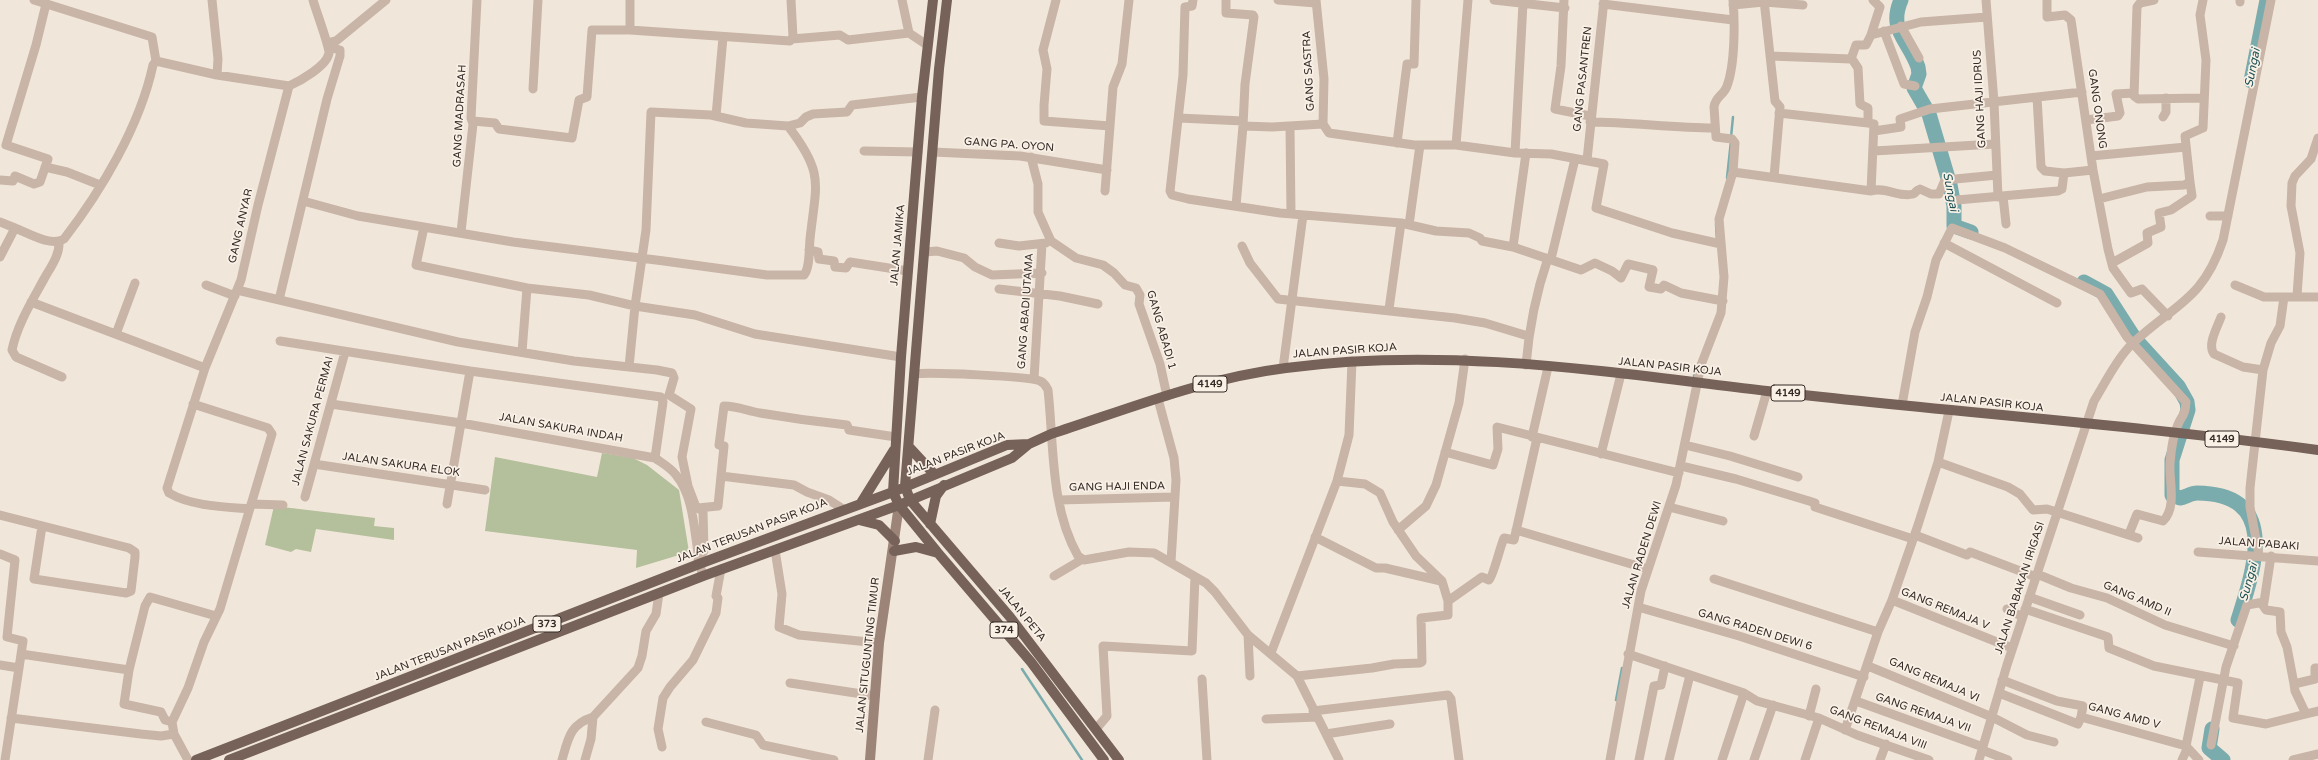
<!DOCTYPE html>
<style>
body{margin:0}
canvas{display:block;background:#f1e6da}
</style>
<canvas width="2318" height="760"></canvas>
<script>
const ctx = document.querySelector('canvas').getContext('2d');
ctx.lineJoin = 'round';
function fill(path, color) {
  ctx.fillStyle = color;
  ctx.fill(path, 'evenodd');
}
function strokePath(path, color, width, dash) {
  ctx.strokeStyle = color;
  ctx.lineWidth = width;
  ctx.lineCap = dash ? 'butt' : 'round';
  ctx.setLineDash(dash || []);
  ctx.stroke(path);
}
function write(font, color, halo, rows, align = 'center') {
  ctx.font = font + ' "Varela Round",sans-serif';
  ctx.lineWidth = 3.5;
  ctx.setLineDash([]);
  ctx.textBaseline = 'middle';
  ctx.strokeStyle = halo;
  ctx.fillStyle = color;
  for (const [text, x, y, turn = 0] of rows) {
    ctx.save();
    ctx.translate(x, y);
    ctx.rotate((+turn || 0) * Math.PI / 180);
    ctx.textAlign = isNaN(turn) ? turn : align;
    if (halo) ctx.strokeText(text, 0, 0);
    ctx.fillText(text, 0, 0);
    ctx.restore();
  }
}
fill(new Path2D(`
 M602,453L633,458L647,465L679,490L689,552L636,568L637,550L485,531L495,457L597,477Z
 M274,506L375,518L374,526L394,528V540L316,529L311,552L296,549L291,552L265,545Z`), '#b4bf9b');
strokePath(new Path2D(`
 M1731,137L1733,117
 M1727,178L1731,141
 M1716,224L1717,241
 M1694,376L1696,370
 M1022,669L1082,760
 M1616,700L1622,668`), '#7aacad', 2.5);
strokePath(new Path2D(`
 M1901,0C1888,30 1908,39 1918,67L1919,74L1914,88L1929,114L1950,185L1954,206V226L1971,232
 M2251,81L2267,0
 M2084,282L2106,294L2135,339L2178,386L2187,402L2188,410L2172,460V495L2180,498C2186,497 2191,493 2197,493C2281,494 2254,569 2238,620
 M2212,729L2209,748L2223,760`), '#7aacad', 15);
strokePath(new Path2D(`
 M34,0L152,37L156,61
 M212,0L218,59L217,75
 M902,0L909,33L927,45
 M1056,0L1043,50L1047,69L1044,105V121L1110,126
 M1193,0L1192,6L1185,7L1183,75L1170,191L1172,195L1188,199L1280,213L1401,223L1436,231L1469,233L1480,238L1482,241L1513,247L1581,270L1595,263L1612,271L1621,278L1628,264L1653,270L1649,287L1661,289L1664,285L1681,293L1723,301
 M1226,0V13L1253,15L1254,17L1245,84L1243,126
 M1278,0L1316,3
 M1316,0L1324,79L1323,124
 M1494,0L1565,8
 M1564,0L1561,66L1555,109L1590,116
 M1764,0L1775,101L1780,107L1774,177
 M1873,0L1880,7L1871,35L1921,22L1987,17
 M1986,0L1994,102L1998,197
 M2047,0V17L2065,15L2071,20L2093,170L2108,249L2113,268L2131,293L2142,289L2168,316
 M2154,0L2140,3L2137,7L2134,96L2138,99L2204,98
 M2240,0V2
 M1603,4L1733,20
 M1733,5L1764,2L1803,5
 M1901,26L1919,58
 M630,30V0
 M1884,31L1904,84L1915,86
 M792,39L840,35L848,40L909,33
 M327,43L336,41L386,0
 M1770,56L1851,59L1856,45H1866L1871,35
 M1852,59L1858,68L1860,104L1868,108V123L1874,124L1871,191
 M533,89L538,0
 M2037,97L2041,167L2045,171L2064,173
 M1779,113L1868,123
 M716,116L723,37
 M2163,117L2166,112V98
 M1179,118L1243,121
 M2086,120L2118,116L2120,113L2116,94L2134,93
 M473,121L495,123L499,129L572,138L579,100L587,97L592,30H630L790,41L793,37L791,0
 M1590,122C1631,122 1672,128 1714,128
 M1323,124L1329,133L1414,145H1456L1515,153L1551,154L1604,164L1596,208L1672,233L1721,244
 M788,126L800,123L806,117L813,114L847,112L852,105L922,97
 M1290,127L1291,214
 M1874,131L1901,127L1900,119L1930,109L2082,92
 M1397,143L1407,64H1414L1416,0
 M1456,145L1468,0
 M864,151L918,152
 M1874,151L1995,144
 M933,152L1020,156L1107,170
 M1515,153L1523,3
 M2091,156L2186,147
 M1031,157L1038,184V212L1051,241L1076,258L1103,265L1114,273L1125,285L1136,288L1140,295L1139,304L1160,364L1167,396
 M1587,160L1604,0
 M45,167L67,172L100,185
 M1733,172L1871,191C1885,186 1899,198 1913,194C1916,193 1916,190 1920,189L1931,194H1939L1945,180L1997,175
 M0,180L13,181L15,176L34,184L40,182L48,159L6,145L36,45L46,4
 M1105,191L1113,87L1122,64L1129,0
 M2003,196L2006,224
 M2099,199L2147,187L2184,185L2190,182L2185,136L2203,128L2206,60L2200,15L2203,0
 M1957,200L2058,191L2062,189L2064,173L2093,170
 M303,201L358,216L513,242L664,261L767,275H804C810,268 809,249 810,239C816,183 825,174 788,126L746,123L711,115L651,112L646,230L635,306L629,367
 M1236,206L1243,126L1272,127L1323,124
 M2210,216H2228
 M0,222L15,228
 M1409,225L1420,145
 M424,227L416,265L527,288L589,295L635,306L695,315L755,334L901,357
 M461,232L473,124L471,118L477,0
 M59,242C60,255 50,268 44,279C32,301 17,325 12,350L16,357L62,377
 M999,243L1019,246L1046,243
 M1944,243L2057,303
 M1242,246L1250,263L1278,299L1455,318L1485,323L1528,336
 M1513,247L1526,153
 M809,250L818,252L819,259L834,261L835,267L846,268L850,262L908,271
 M925,252L937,251L964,258L975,267L992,275L1042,273
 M0,257L15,228C28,233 51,247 64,239C101,191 140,126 153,65L156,61L217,75L289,86C300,81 327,66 329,53C329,45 316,11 313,0
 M1551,259L1575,159
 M2112,263L2148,243L2147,233L2161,227L2159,213L2171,210L2192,196L2190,182
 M206,285L235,296
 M2235,285L2264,297H2318
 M999,289L1060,296L1098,304
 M237,290L458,342L574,361L657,370L672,373L674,378L669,395L691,409L682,457L688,486L696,507L703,511L704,551L698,560
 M2297,296L2300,253L2291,206L2292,183L2295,176L2311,159L2318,138
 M279,300L327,99L340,56V50L328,47
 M31,302L205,368
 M1389,309L1401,223
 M2221,317C2217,328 2207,345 2214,354L2243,367L2263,370
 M116,334L135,283
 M280,341L470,371L661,397L663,402L655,458
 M522,352L527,288
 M1526,365C1529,328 1536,293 1548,258
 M1283,368L1303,215
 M914,374C928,372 1029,376 1040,381C1045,383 1046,386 1048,390C1054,444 1050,507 1078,556L1084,560L1129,552L1154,553L1206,583L1215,592L1248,635L1297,676L1339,760
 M1034,379L1042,244
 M1158,399L1174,458L1176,480L1171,562
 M331,404L461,423L655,458C662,463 671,468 676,475C698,502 693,545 703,576
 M1902,405L1915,332L1927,297L1936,260L1952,228L2005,248L2100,294L2127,337L2186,402C2185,418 2181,415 2177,427C2172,438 2171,452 2170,464C2169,481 2177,508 2163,521L2137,514L2129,534
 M1754,436L1767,391
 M1532,437L1548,367
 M1685,445L1730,456L1798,477
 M1445,452L1493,465L1498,449L1497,427L1679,473
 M1601,454L1621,374
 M1938,462L2008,487L2020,494L2033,510L2047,509L2138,538
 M314,464L485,490
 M1681,466L1736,479L1809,501L1815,503V507L1913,539
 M721,476L794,485L807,492L829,500L843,509
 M305,497L345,352
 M1059,500L1174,497
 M251,504L283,505
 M447,504L470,371
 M1669,507L1723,521
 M698,508L718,506L724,446L719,445L724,406C738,406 747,411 760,413C789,418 818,422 847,425L849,430L896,437
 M249,509C224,507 191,506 169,493L167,488L205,368L241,280L258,205L289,86
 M0,515L129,548L135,552V557L131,591L126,593L34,579L42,526
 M1398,530L1426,506L1436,485L1459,403L1465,359
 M1516,530L1648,569
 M1915,535L1967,555L1970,552L2036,577
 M1315,537L1376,568H1385L1441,581
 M775,550L782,594L779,627L799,635L879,643
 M2198,552L2318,561
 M0,554L15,560L7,637L23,641L19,668
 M2259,555L2250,507V488L2263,370L2271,343L2280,326L2284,297
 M2037,574L2071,588L2107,598L2165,625L2234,646
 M1054,576L1081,560
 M1714,579L1878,632
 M2029,597L2080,615
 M1892,600L2012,648
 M1448,601L1482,577L1489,580C1493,577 1500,547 1504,538L1514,540L1537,438
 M2262,604L2266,610L2280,612L2281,632L2287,647L2294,684
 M1638,607L1739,636L1864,677
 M2007,609L2023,617
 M2025,609L2108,637L2109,648L2154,666L2238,683L2233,718L2266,724L2306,714
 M1248,635L1250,676
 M1271,653L1337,481L1349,435L1352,361
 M21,654L129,670
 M1628,654L1744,693L1757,701L1819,718L1857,735L1929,760
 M0,665L19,668L5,760
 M1868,666L1992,717L2027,735L2054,742
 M2318,668H2315V679L2294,684L2295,691L2306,714L2318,711
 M1297,676L1372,668L1394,664L1420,663L1422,662L1421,618L1448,615V601L1442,581L1416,556L1393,522L1380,493L1365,484L1337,481
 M1202,679L1207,760
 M2002,680L2057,701L2083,706L2081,717
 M790,683L875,696
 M1999,693L2078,724L2081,717L2186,746L2199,760
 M1856,701L1983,747
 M1313,711L1448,695L1451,699L1459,760
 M1809,716L1816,689
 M11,718L141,734L161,736L174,734
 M1266,719L1317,717
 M172,722L165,720L161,712L124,704L129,670L145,606L150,597L216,616
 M706,722L756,735L763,745L834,760
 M1096,729L1107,716L1103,646L1192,651L1195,577
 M1845,730L1878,632L1892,600L1918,525L1938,462L1949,411
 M1326,734L1390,724
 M2211,745L2226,667L2247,605L2264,602L2271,556
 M2186,746L2200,677
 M662,747L658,729L663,698L670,687L693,660L716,613L718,598L716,596L721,569
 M1982,750L2008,760
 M188,760L174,734L172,722L188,688L204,642L220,609L272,434L268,428L193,404
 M562,760C568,739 570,724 593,717
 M585,760L591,739L593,717L638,668L642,656L646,631L656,614L659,593
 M928,760L935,710
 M1610,760L1641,591L1676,485L1701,365L1721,313L1724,277L1719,219L1733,172L1735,143L1732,139L1716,137L1714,107C1715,97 1724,95 1727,86C1735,65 1735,23 1733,0
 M1639,760L1654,686L1661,685L1665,666
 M1669,760L1690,675
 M1722,760L1744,693
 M1754,760L1773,705
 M1805,760L1819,718
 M1880,760L1886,744
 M1979,760L2007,665L2094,401C2105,383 2118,357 2133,343C2175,304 2203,300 2223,240L2271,0
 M2182,760L2187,749
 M2293,760L2318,754`), '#c8b5a7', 9);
strokePath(new Path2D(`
 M870,760L879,643L899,505`), '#9c8478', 10);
strokePath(new Path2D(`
 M933,0L922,97L901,357L893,492L899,505L938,553L1031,662L1104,760
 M947,0L939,69L905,486L910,500L1010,617L1119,760
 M909,447L934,474
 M861,503L894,450
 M859,520L879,525L895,541
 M930,524L936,496L944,485
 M894,551L916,547L938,553
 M196,760L699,564L893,492L1007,445L1029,444
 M229,760L703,576L899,505L1012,458L1029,444L1051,434C1128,409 1205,378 1286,368C1446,346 1608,372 1767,391C1951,412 2135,425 2318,450`), '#766258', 10);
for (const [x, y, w] of [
 [1210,384,34],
 [1788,393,34],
 [2222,439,34],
 [547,624,28],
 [1004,630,28]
]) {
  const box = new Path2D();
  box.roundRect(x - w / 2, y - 8, w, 16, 3);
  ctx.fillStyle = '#f9f0e6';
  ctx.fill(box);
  strokePath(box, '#352b27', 1);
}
write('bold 10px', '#352b27', null, [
 ["4149",1210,384],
 ["4149",1788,393],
 ["4149",2222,439],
 ["373",547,624],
 ["374",1004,630]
]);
write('11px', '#352b27', '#f9f0e6', [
 ["GANG SASTRA",1309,71,-93],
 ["GANG PASANTREN",1583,79,-84],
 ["GANG HAJI IDRUS",1980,99,-93],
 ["GANG ONONG",2097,109,82],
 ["GANG MADRASAH",460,116,-87],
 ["GANG PA. OYON",1009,145,4],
 ["GANG ANYAR",241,226,-77],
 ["JALAN JAMIKA",898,245,-85],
 ["GANG ABADI UTAMA",1026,311,-86],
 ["GANG ABADI 1",1161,330,74],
 ["JALAN PASIR KOJA",1345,351,-4],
 ["JALAN PASIR KOJA",1670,367,6],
 ["JALAN PASIR KOJA",1992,403,6],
 ["JALAN SAKURA PERMAI",313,421,-75],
 ["JALAN SAKURA INDAH",561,428,10],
 ["JALAN PASIR KOJA",956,454,-21],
 ["JALAN SAKURA ELOK",401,465,8],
 ["GANG HAJI ENDA",1117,487,-1],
 ["JALAN TERUSAN PASIR KOJA",752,531,-21],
 ["JALAN PABAKI",2259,544,4],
 ["JALAN RADEN DEWI",1642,555,-73],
 ["JALAN BABAKAN IRIGASI",2020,588,-72],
 ["GANG AMD II",2137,599,23],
 ["GANG REMAJA V",1945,609,22],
 ["JALAN PETA",1022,614,51],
 ["GANG RADEN DEWI 6",1755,630,17],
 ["JALAN TERUSAN PASIR KOJA",450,649,-21],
 ["JALAN SITUGUNTING TIMUR",868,655,-84],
 ["GANG REMAJA VI",1934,680,23],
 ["GANG REMAJA VII",1923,713,19],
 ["GANG AMD V",2124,716,15],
 ["GANG REMAJA VIII",1878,728,21]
]);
write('italic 12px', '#1e5255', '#f9f0e6', [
 ["Sungai",2253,68,-79],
 ["Sungai",1950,192,79],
 ["Sungai",2249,582,-74]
]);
</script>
